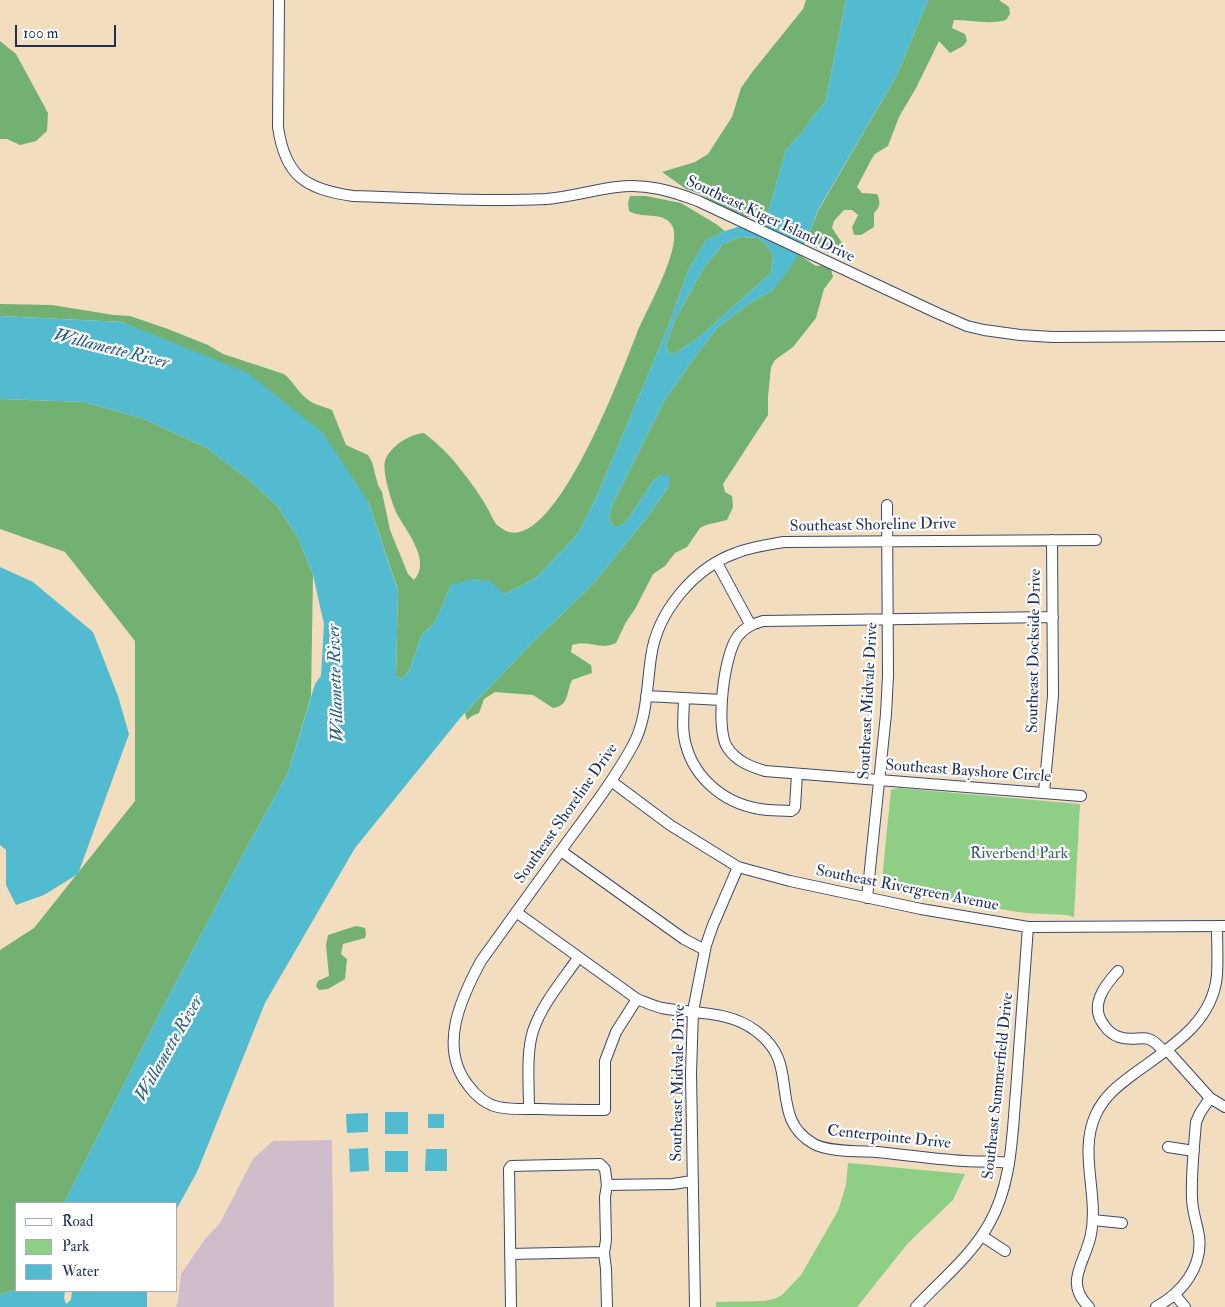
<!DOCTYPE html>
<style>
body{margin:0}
#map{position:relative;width:1225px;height:1307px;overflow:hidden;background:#f3ddbf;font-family:"IM FELL Double Pica",serif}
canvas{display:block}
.legend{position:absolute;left:15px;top:1202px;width:162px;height:90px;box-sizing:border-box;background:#fff;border:1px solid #a4acbf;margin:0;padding:6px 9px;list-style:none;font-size:15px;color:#1b2f5e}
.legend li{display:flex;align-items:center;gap:10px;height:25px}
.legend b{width:25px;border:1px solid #a4acbf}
.scale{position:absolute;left:15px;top:25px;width:101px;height:22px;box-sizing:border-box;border:2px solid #1b2f5e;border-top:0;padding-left:6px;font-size:15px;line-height:18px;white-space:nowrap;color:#1b2f5e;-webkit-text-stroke:4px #fff;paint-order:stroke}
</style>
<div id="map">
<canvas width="1225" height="1307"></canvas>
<ul class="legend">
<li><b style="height:6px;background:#fff"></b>Road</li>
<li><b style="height:14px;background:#8ece85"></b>Park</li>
<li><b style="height:14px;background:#52bbd0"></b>Water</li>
</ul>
<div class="scale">100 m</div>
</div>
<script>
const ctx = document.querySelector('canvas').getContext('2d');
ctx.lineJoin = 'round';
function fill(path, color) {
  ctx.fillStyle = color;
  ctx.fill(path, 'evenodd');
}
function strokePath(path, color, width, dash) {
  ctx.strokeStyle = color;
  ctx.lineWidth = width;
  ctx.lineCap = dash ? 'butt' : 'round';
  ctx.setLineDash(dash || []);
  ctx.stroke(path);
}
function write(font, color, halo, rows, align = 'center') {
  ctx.font = font + ' "IM FELL Double Pica",serif';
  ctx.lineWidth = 4.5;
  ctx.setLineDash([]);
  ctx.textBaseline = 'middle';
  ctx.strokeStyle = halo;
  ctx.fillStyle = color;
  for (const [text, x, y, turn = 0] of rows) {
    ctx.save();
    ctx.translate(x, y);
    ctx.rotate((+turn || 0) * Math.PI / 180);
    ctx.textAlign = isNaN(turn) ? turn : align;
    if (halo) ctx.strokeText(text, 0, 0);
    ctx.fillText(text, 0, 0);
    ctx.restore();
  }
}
fill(new Path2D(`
 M332,1140L334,1307H176L178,1301L181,1274L205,1239L220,1223L253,1159L273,1141Z`), '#d0bdcc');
fill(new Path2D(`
 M899,788L1080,804L1074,917L1066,915L1025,913L881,890L891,790Z
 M848,1163L965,1174L953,1200L908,1243L857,1307H716V1302L764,1301L774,1299L782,1295L801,1275L838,1211L846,1185Z`), '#8ece85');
fill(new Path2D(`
 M806,0H846L825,103L813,116L804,130L786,150L768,213L751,217H744L714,203L701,194L686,189L662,172L695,162L708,154L732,117L741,88L753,71L803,9Z
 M928,0H999L1009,7L1010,14L1006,20C989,25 971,20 954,20L952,28L965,34L967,41L963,46L950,53L939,41L916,88L899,117L888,146L875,154L871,160L857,187L862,193L877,194C881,202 880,207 874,213V227L861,235H854L852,227L858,215L852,210H844L834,221L832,228L845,247L841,253C827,254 816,251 807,239L818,211L897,75Z
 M0,41L16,54L48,113L47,131L36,141L20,145L7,139H0Z
 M630,196H646L681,203L716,224L725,231L706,240L688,271L668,327L597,496L577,535L536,578L505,594L499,590L451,585L435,622L422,635L409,671L402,679L396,676L398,590L368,501L123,322L0,316V304L52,305L114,315L130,316L168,329L208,345L223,354L284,374C293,381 297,391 306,398C313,405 323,406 332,410L346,445L368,455L372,462L378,485L382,492L390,530L408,574L414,580C432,561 406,531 397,514C392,504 382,472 385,461C387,454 393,448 399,443C407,438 414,434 424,433C437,443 451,456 461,470C470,481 478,492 485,504C489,510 492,518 496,524C498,526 503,529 506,531C556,552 623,368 637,333C645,312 686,243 671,224C662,211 641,219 629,211L628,203Z
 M741,237L758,238L767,245L773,256L771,273L700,336L675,354L668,353L666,345L675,320L703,269L723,244Z
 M798,254L816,266L824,265L831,269L833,277L824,289L816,318L793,347L775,360L771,367L768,397V415L723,484L725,492L732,496L733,507L727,520L706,525L700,528L687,547L675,553L665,566L653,574L635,609L626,622L616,643C599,651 590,639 572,645L571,652L591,665L592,673L572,680C566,693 569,706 553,708L533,695L495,692L484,699L479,713L472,716L467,720L465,713L531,644L593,584L646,519L669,486V475H661L654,480L626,522L619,526H613L609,519L612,505L664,401L695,357L718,327L750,303L773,290Z
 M0,399L84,402L141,418L205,447L248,479L278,507L298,538L313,575L311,696L288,773L248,845L159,1015L64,1203H16V1290L0,1294V950L34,928L135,801V641L65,552L0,529Z
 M356,926L365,928L366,934L365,938L343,944L341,954L347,959L345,979L328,989L319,990L316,986L318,981L329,976L326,945L328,935Z`), '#72b172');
fill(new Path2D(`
 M846,0H928L897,75L818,210L807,239L790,268L773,290L750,303L718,327L695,357L664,401L612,505L609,519L613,526H619L626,522L654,480L661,475H669L670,477L669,486L646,519L593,584L531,644L461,717L355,848L265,1003L197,1172L176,1210V1203H64L159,1015L248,845L288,773L315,684L321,676L324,624L313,575L298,538L278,507L248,479L205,447L141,418L84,402L0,399V316L122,322L248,373L323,433L368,501L398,591L396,676L402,679L409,671L422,635L435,622L451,585L473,579L489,581L505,594L536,578L577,535L597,496L668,327L688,271L706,240L725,231L763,219L768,213L786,150L804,130L813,116L825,103ZM741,237L758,238L767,245L773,256L771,273L700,336L675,354L668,353L666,345L675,320L703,269L723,244Z
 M0,567L33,582L93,632L118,696L129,734L78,874L44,895L16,905L6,885V850L0,845Z
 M385,1112H408V1134H385Z
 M368,1113V1132L347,1133L346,1114Z
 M428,1114H444V1128H428Z
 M368,1148L369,1171L350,1172L349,1149Z
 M426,1149H447V1171H425Z
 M385,1151H408V1172H385Z
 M16,1290L65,1291L64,1298L66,1304L71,1300L72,1291H147V1307H0V1294Z`), '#52bbd0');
const minor = new Path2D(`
 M279,0L278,127C285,176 305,189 353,196C417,198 482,202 546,199C570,197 593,190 617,187C645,183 672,191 698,201L937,313L967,326L984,330L1020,335L1053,337L1225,336
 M717,563L750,624
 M1053,617L763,621C753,624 745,627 738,636C724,653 715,728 727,747C736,761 749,766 765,771L1081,796
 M646,696L722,700
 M684,698C684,710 682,724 684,736C690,775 722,803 760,809C770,811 780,810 791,811L794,809L795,807L797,774
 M611,781L670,825L738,867L790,881L921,909L1028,927L1225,926
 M1044,792L1053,696L1052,540
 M561,851L684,939L705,950
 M867,898L886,714L888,676L887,505
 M516,912L637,999C645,1002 653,1006 662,1008C694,1014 728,1010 756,1031C768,1040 778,1053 781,1068C788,1097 782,1126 814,1144C828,1152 861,1151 877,1152C906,1155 935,1159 964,1161C979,1162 995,1161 1009,1163
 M1118,971C1104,986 1089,1006 1104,1025C1108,1031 1113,1035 1119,1037C1140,1044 1145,1028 1164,1052
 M637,999L616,1032L605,1061V1110C583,1110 562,1110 540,1109C526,1109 512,1110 498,1107C485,1104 476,1096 468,1085C438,1047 461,998 481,961C509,922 537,883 565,845C589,812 614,780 633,745C647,720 647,684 651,657C657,612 694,568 736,553C751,547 767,545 784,542L1096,540
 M1167,1050L1210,1098L1225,1107
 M529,1109C529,1085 526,1053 533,1031C542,1004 562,981 578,958
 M1168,1147L1194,1151
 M607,1185L673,1184L692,1181
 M1093,1220L1122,1223
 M982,1236L1005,1251
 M510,1254L604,1252
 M1175,1295L1185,1307
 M511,1307L509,1169L511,1166L600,1164L605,1169L607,1185L605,1197L606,1240L604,1253L606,1269L607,1307
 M695,1307L691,1073L693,1011L706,945L713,925L738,867
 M916,1307C941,1280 971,1256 989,1224C1012,1184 1012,1136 1016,1091C1020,1036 1024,982 1028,927
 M1089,1307C1063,1282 1086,1262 1091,1234C1099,1194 1078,1152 1096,1114C1105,1095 1119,1085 1135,1073C1169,1048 1213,1023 1217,975C1218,959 1217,942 1217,926
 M1156,1307C1182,1293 1203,1267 1199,1236C1197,1223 1192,1211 1192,1198C1191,1173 1194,1147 1196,1122L1200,1113L1210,1098`);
strokePath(minor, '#3b496d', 12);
strokePath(minor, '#fff', 10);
write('16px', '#1b2f5e', '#fff', [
 ["Southeast Kiger Island Drive",770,220,25],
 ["Southeast Shoreline Drive",873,526,-1],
 ["Southeast Dockside Drive",1035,651,-89],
 ["Southeast Midvale Drive",869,701,-87],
 ["Southeast Bayshore Circle",968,772,4],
 ["Southeast Shoreline Drive",567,814,-55],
 ["Southeast Rivergreen Avenue",907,889,11],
 ["Southeast Midvale Drive",679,1083,-89],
 ["Southeast Summerfield Drive",999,1086,-84],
 ["Centerpointe Drive",889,1138,6]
]);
write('16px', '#3e5f6a', '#fff', [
 ["Riverbend Park",1019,855]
]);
write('italic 18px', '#2e6086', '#fff', [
 ["Willamette River",111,350,14],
 ["Willamette River",337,683,-92],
 ["Willamette River",170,1049,-60]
]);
</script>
